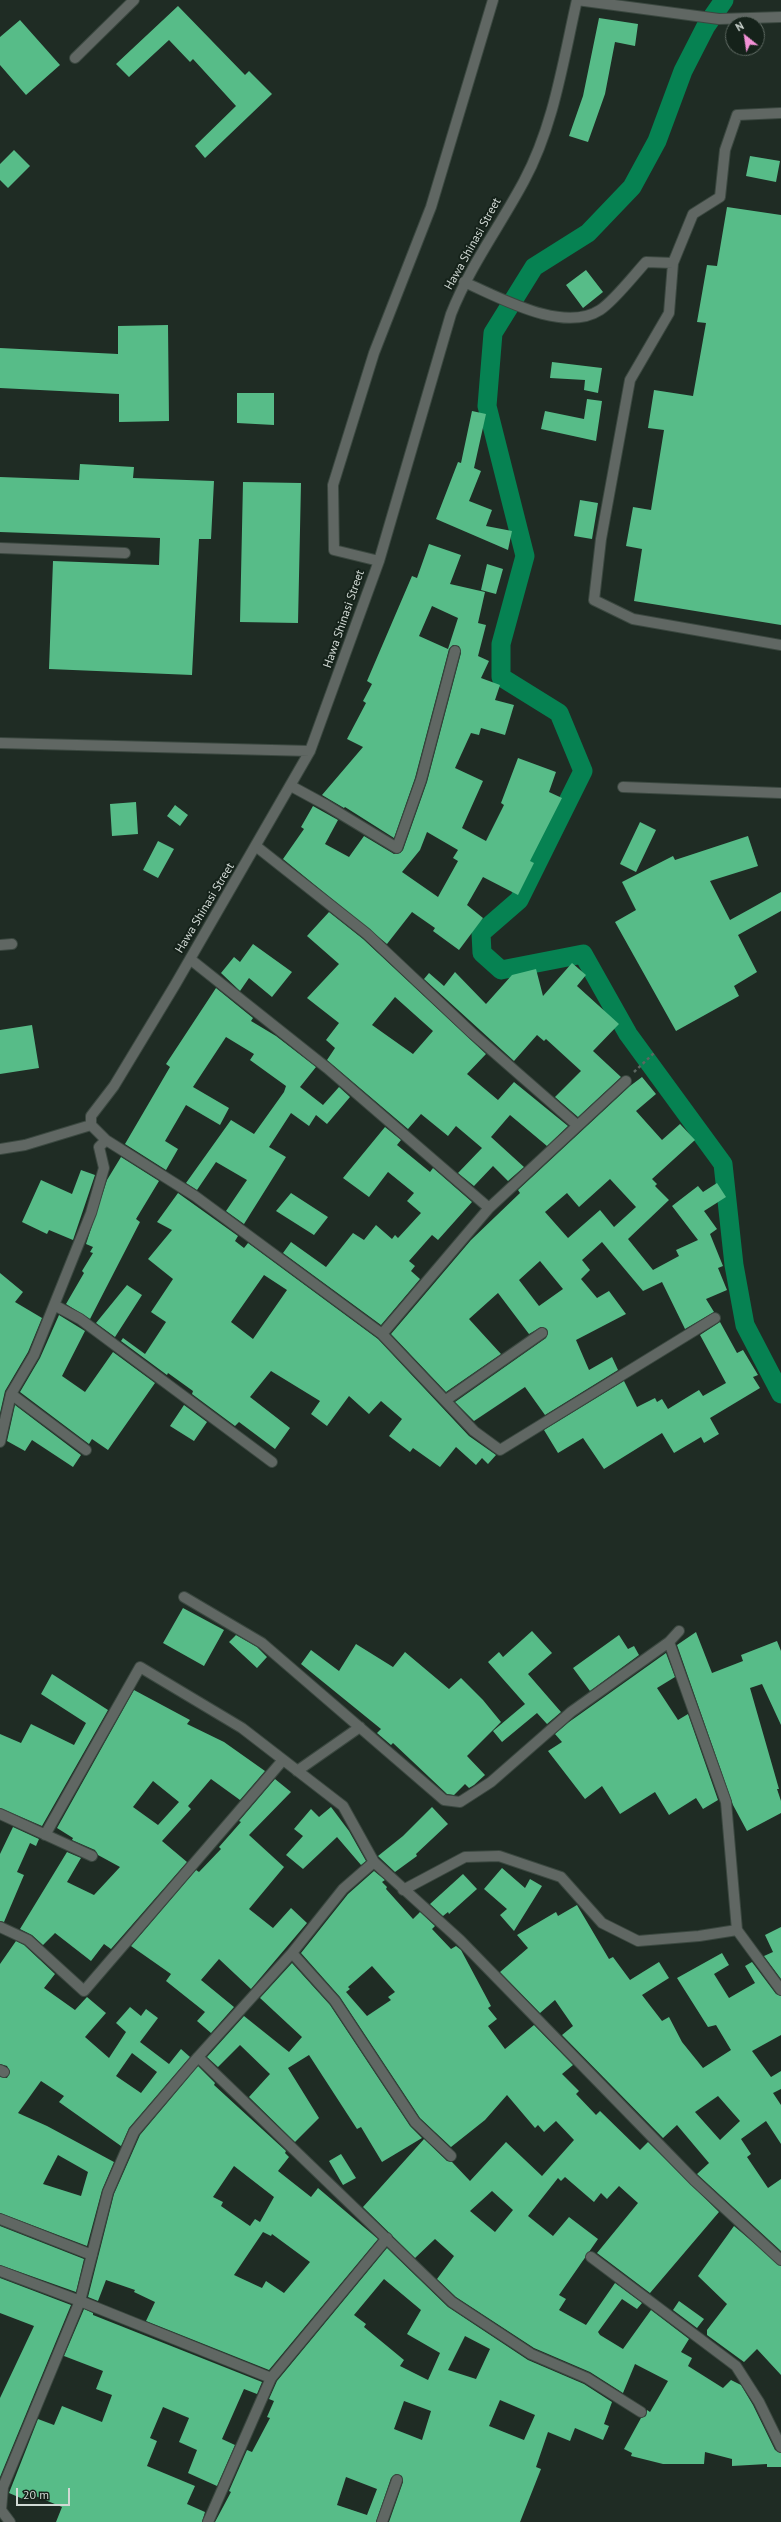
<!DOCTYPE html>
<style>
body{margin:0}
#map{position:relative;width:781px;height:2522px;overflow:hidden;background:#1f2c24;font-family:"PT Sans",sans-serif}
canvas{display:block}
.north{position:absolute;left:725px;top:16px;width:40px;height:40px;box-sizing:border-box;background:#15221a;border:1px solid #606b64;border-radius:50%;rotate:330deg;font-size:11px;font-weight:700;line-height:16px;text-align:center;color:#d1d9d4}
.north::after{content:'';display:block;margin:auto;width:14px;height:18px;background:#f391d6;clip-path:polygon(50% 0,100% 100%,50% 72%,0 100%)}
.scale{position:absolute;left:16px;top:2488px;width:54px;height:18px;box-sizing:border-box;border:2px solid #d1d9d4;border-top:0;padding-left:5px;font-size:12px;line-height:14px;white-space:nowrap;color:#d1d9d4;-webkit-text-stroke:3px #15221a;paint-order:stroke}
</style>
<div id="map">
<canvas width="781" height="2522"></canvas>
<div class="north">N</div>
<div class="scale">20 m</div>
</div>
<script>
const ctx = document.querySelector('canvas').getContext('2d');
ctx.lineJoin = 'round';
function strokePath(path, color, width, dash) {
  ctx.strokeStyle = color;
  ctx.lineWidth = width;
  ctx.lineCap = dash ? 'butt' : 'round';
  ctx.setLineDash(dash || []);
  ctx.stroke(path);
}
function fill(path, color) {
  ctx.fillStyle = color;
  ctx.fill(path, 'evenodd');
}
function write(font, color, halo, rows, align = 'center') {
  ctx.font = font + ' "PT Sans",sans-serif';
  ctx.lineWidth = 4;
  ctx.setLineDash([]);
  ctx.textBaseline = 'middle';
  ctx.strokeStyle = halo;
  ctx.fillStyle = color;
  for (const [text, x, y, turn = 0] of rows) {
    ctx.save();
    ctx.translate(x, y);
    ctx.rotate((+turn || 0) * Math.PI / 180);
    ctx.textAlign = isNaN(turn) ? turn : align;
    if (halo) ctx.strokeText(text, 0, 0);
    ctx.fillText(text, 0, 0);
    ctx.restore();
  }
}
strokePath(new Path2D(`
 M724,0L706,26L683,71L657,141L632,187L588,233L534,267L493,333L487,406L525,556L501,644V677L559,713L583,771L519,900L481,933L482,953L501,970L583,954L628,1034L723,1164L734,1265L745,1325L781,1394`), '#068252', 19);
fill(new Path2D(`
 M178,6L245,75L249,71L272,94L205,158L195,146L236,106L193,59L190,62L169,40L129,77L116,64Z
 M599,18L638,24L635,46L615,42L605,94L588,142L569,136L583,96Z
 M20,20L60,65L26,95L0,65V37Z
 M14,150L30,166L8,188L0,180V164Z
 M750,156L780,161L776,182L746,176Z
 M727,207L781,215V625L634,601L642,549L626,546L633,507L651,510L664,430L648,428L654,390L693,396L706,323L697,322L707,265L717,266Z
 M586,270L603,292L583,308L566,285Z
 M168,325L169,421L119,422V394L0,388V348L118,354V326Z
 M552,362L602,368L598,393L584,390L585,380L550,378Z
 M237,393H274V425L237,423Z
 M587,399L602,401L596,441L541,429L545,411L584,419Z
 M472,411L486,414L474,468L481,471L469,501L492,510L486,526L512,531L508,550L436,519L458,462L461,463Z
 M80,464L134,467L133,478L214,481L211,539H199L192,675L49,669L53,561L159,565L160,538L0,532V477L79,480Z
 M243,482L301,483L298,623L240,622Z
 M580,500L598,503L592,539L574,536Z
 M429,544L461,555L450,584L485,592L478,623L486,625L478,656L489,661L481,678L500,685L495,700L514,705L505,735L481,728L479,735L471,733L455,768L483,781L462,828L486,841L504,805L501,803L518,758L556,772L549,792L562,798L530,861L534,863L518,895L483,877L467,905L483,918L459,950L433,931L435,928L412,912L387,944L283,859L304,829L301,827L313,806L338,820L325,844L349,857L364,836L394,854L400,853L403,850L427,782L461,653L459,646L453,645L449,649L415,778L394,838L345,807L344,808L322,795L363,747L347,739L366,703L363,701L372,684L367,681L412,576L417,578ZM432,606L458,618L448,649L419,636ZM427,832L458,850L453,858L458,861L438,897L402,872L420,850Z
 M487,564L503,569L496,594L481,590Z
 M136,802L138,834L112,836L110,804Z
 M175,805L188,815L180,826L167,816Z
 M640,822L656,830L636,872L620,864Z
 M748,836L758,866L710,881L730,920L781,892V911L738,935L757,972L734,986L739,996L676,1031L615,922L636,910L622,882L673,856L675,860Z
 M158,841L174,849L158,878L143,870Z
 M329,912L363,939L486,1054L467,1074L498,1100L514,1082L568,1126L547,1146L510,1115L491,1137L524,1167L508,1181L493,1166L474,1186L458,1173L482,1148L456,1126L448,1136L421,1114L408,1129L327,1060L335,1048L326,1040L339,1023L307,998L339,964L307,936ZM395,997L433,1031L413,1054L372,1025Z
 M253,944L292,972L272,997L249,978L240,991L221,973L234,957L240,962Z
 M572,963L586,975L577,986L619,1024L593,1051L621,1077L578,1117L555,1097L581,1071L546,1039L544,1041L537,1035L514,1061L424,979L429,973L444,986L455,972L486,1004L512,975L536,969L543,996Z
 M216,988L253,1018L251,1021L276,1036L316,1067L300,1087L323,1105L339,1087L350,1097L327,1124L316,1115L309,1126L291,1113L269,1147L286,1157L244,1224L226,1211L247,1180L216,1162L197,1190L186,1183L231,1120L254,1134L284,1092L286,1086L250,1060L254,1054L226,1037L193,1087L229,1108L220,1125L186,1105L165,1141L178,1149L166,1170L125,1144L170,1067L166,1064Z
 M32,1025L39,1068L0,1074V1030Z
 M642,1077L656,1094L636,1111L662,1140L680,1124L695,1140L652,1179L657,1184L655,1186L669,1200L628,1239L653,1270L679,1256L676,1250L698,1240L672,1206L698,1186L703,1192L717,1183L726,1197L704,1211L717,1229L710,1234L723,1266L718,1268L727,1290L706,1299L714,1312L685,1329L662,1282L643,1291L602,1242L582,1260L590,1270L581,1279L597,1298L609,1291L626,1314L576,1340L589,1370L612,1357L618,1370L545,1415L525,1387L474,1421L455,1402L546,1338L548,1333L547,1329L541,1327L529,1334L498,1293L469,1319L501,1354L446,1392L391,1334L471,1240L520,1193L518,1190L630,1086ZM610,1179L636,1207L614,1227L600,1210L568,1238L545,1212L567,1193L579,1207ZM540,1261L563,1289L539,1306L519,1280Z
 M385,1127L401,1140L397,1145L430,1172L433,1168L472,1202L438,1240L432,1235L409,1261L415,1266L411,1271L420,1279L381,1325L283,1253L291,1242L326,1267L353,1233L364,1240L376,1225L392,1239L395,1235L398,1238L421,1213L407,1201L414,1193L388,1172L369,1197L343,1178Z
 M121,1157L159,1181L136,1219L140,1222L90,1319L66,1304L84,1273L82,1271L93,1253L90,1252L93,1247L86,1244L107,1180Z
 M81,1170L95,1175L73,1240L49,1230L47,1234L22,1222L41,1180L72,1194Z
 M178,1193L238,1236L235,1241L244,1248L248,1243L378,1339L469,1436L496,1455L488,1464L482,1458L476,1465L456,1447L440,1467L413,1448L410,1452L389,1436L402,1419L381,1401L369,1414L349,1396L327,1426L311,1414L320,1401L271,1371L250,1397L290,1428L275,1449L239,1422L235,1426L192,1394L193,1391L168,1373L167,1375L121,1341L123,1338L145,1354L166,1322L151,1312L173,1279L148,1259L172,1230L157,1222ZM264,1275L287,1290L253,1339L231,1322Z
 M291,1193L328,1217L314,1235L276,1211Z
 M0,1273L23,1292L15,1302L42,1318L28,1352L5,1391L0,1413Z
 M127,1285L142,1295L115,1337L96,1323Z
 M59,1315L85,1331L62,1376L85,1392L113,1352L155,1383L108,1450L92,1439L89,1444L20,1392L40,1358Z
 M720,1322L737,1353L743,1350L758,1375L753,1377L760,1388L710,1418L719,1434L704,1443L701,1437L674,1453L662,1433L604,1469L583,1438L558,1453L544,1430L624,1381L637,1407L655,1398L657,1402L662,1399L668,1409L699,1390L703,1396L726,1383L700,1335Z
 M15,1405L81,1455L73,1467L32,1440L25,1451L7,1441Z
 M184,1405L207,1422L194,1441L170,1426Z
 M183,1608L224,1630L204,1666L163,1643Z
 M532,1631L552,1653L528,1674L561,1712L547,1724L537,1713L502,1742L493,1731L525,1704L488,1662L499,1652L503,1657Z
 M696,1632L712,1673L743,1661L741,1655L777,1641L781,1651V1725L762,1684L750,1688L779,1789H777L781,1801V1813L747,1831L733,1805L677,1645Z
 M236,1635L257,1647L267,1657L257,1668L229,1642Z
 M619,1635L628,1649L634,1646L639,1655L590,1691L573,1668Z
 M356,1644L393,1667L405,1652L449,1689L461,1678L483,1700L501,1722L467,1756L485,1775L474,1785L469,1788L465,1784L454,1795L447,1794L393,1743L391,1745L377,1733L381,1729L301,1664L311,1650L339,1671Z
 M666,1653L675,1677L657,1688L678,1720L688,1714L718,1800L703,1809L696,1798L669,1815L655,1792L620,1814L602,1786L585,1799L548,1751L562,1742L555,1734L569,1722Z
 M52,1674L108,1710L42,1826L0,1808V1734L21,1743L31,1724L74,1745L86,1723L41,1694Z
 M134,1690L190,1720L187,1724L224,1742L265,1771L240,1800L211,1779L188,1806L191,1809L162,1841L187,1862L111,1949L104,1944L91,1961L55,1933L43,1945L32,1935L20,1929L67,1852L81,1858L67,1882L94,1895L120,1867L98,1855L95,1850L72,1840L73,1838L57,1828ZM153,1781L179,1802L158,1825L133,1807Z
 M275,1779L291,1792L249,1835L284,1867L249,1909L273,1928L291,1908L307,1923L251,1989L219,1959L201,1980L234,2007L211,2033L197,2021L205,2012L166,1981L171,1974L131,1946L196,1870L199,1872L221,1849L219,1847L241,1822L239,1821Z
 M331,1807L349,1831L366,1861L361,1865L337,1837L303,1869L286,1855L303,1836L294,1829L311,1809L319,1817Z
 M432,1807L448,1824L416,1854L417,1856L395,1872L378,1856L403,1836Z
 M13,1827L39,1839L36,1846L30,1843L17,1872L24,1875L4,1922L0,1921V1854Z
 M502,1868L525,1888L530,1879L542,1886L514,1931L500,1915L507,1909L484,1889Z
 M374,1871L385,1880L382,1882L387,1887L386,1889L413,1919L420,1912L435,1926L432,1929L451,1949L456,1946L461,1950L491,2006L488,2008L497,2019L488,2026L505,2049L534,2025L573,2065L562,2074L579,2091L576,2094L596,2115L600,2111L640,2150L648,2142L719,2212L650,2293L597,2253L638,2203L619,2186L607,2199L601,2193L594,2202L565,2177L561,2181L558,2178L528,2216L553,2236L569,2217L598,2239L559,2295L566,2299L559,2310L586,2325L615,2283L642,2303L637,2309L622,2299L598,2332L600,2335L623,2349L651,2310L689,2339L681,2352L692,2358L688,2366L723,2388L731,2380L741,2385L753,2405L775,2450L781,2453V2467H767V2464L732,2466V2459L705,2452L704,2464H663L631,2456L632,2453L624,2449L641,2418L646,2416L647,2410L650,2412L668,2381L635,2364L623,2393L590,2372L534,2348L456,2297L437,2279L454,2256L435,2239L415,2258L363,2207L424,2139L447,2161L452,2162L470,2181L506,2142L542,2176L574,2140L556,2121L544,2132L538,2125L535,2128L507,2095L485,2120L451,2147L420,2118L340,1997L301,1953L348,1894ZM372,1966L395,1992L388,1997L391,2000L367,2016L346,1992L350,1989L348,1987ZM492,2191L513,2210L495,2232L470,2211Z
 M463,1874L477,1889L449,1914L448,1912L443,1916L430,1904Z
 M577,1905L609,1959L613,1957L630,1980L659,1962L669,1978L642,1995L662,2021L669,2017L682,2042L703,2068L731,2050L716,2025L708,2027L677,1978L722,1953L729,1965L714,1974L729,1998L755,1983L745,1966L752,1962L776,1994L781,1996V2035L752,2051L771,2077L781,2071V2089L773,2093L781,2105V2144L766,2121L741,2139L751,2154L747,2157L768,2188L781,2179V2251L697,2174L709,2163L677,2125L663,2138L562,2035L573,2026L555,2000L540,2013L500,1972L528,1948L517,1935L556,1912L558,1916ZM718,2096L740,2121L720,2140L695,2112Z
 M781,1927V1979L764,1956L773,1952L765,1935Z
 M16,1941L24,1945L55,1974L44,1988L75,2010L87,1997L106,2013L85,2037L109,2058L126,2032L116,2023L130,2007L141,2016L146,2009L158,2018L140,2042L169,2064L181,2049L190,2057L129,2128L121,2146L59,2102L64,2096L41,2081L18,2113L47,2126L114,2162L102,2190L87,2246L0,2213V2077L7,2078L10,2072L7,2066L0,2064V1964ZM132,2053L157,2072L141,2093L116,2076ZM58,2155L88,2172L81,2196L43,2184Z
 M292,1963L330,2005L410,2126L422,2138L382,2162L361,2127L357,2129L309,2055L288,2068L319,2118L295,2142L249,2097L270,2074L240,2045L218,2067L207,2057L244,2016L289,2052L302,2037L260,1998Z
 M198,2066L215,2083L214,2085L286,2151L285,2153L289,2157L278,2171L311,2197L318,2188L378,2239L269,2370L146,2321L155,2302L134,2292L135,2290L106,2280L98,2301L88,2297L114,2194L140,2135ZM234,2166L274,2197L260,2222L255,2219L250,2226L221,2206L223,2202L213,2197ZM263,2232L271,2236L272,2234L310,2262L284,2293L266,2281L262,2288L234,2275Z
 M341,2154L356,2178L343,2185L329,2161Z
 M0,2226L84,2259L76,2292L0,2265Z
 M734,2226L781,2266V2375L757,2349L744,2362L707,2335V2330L727,2304L698,2276Z
 M387,2248L448,2307L528,2360L584,2384L612,2402L604,2424L609,2426L603,2440L575,2428L570,2441L548,2432L536,2467L541,2469L520,2522H389L403,2482L402,2476L396,2474L391,2478L376,2522H215L231,2492L229,2491L247,2450L252,2452L270,2418L267,2417L274,2401L269,2399L277,2381ZM384,2279L421,2310L407,2334L440,2353L428,2380L400,2366L404,2360L364,2327L366,2324L354,2315ZM465,2336L490,2349L476,2379L448,2370ZM500,2400L535,2415L524,2440L489,2426ZM404,2401L431,2411L422,2440L394,2429ZM346,2477L377,2489L367,2515L337,2505Z
 M0,2278L71,2305L0,2477V2398L34,2326L0,2313Z
 M679,2301L704,2319L697,2328L673,2310Z
 M84,2309L93,2313V2315L262,2382L257,2394L244,2389L222,2439L235,2445L217,2486L188,2473L197,2450L179,2442L189,2418L163,2407L150,2438L157,2441L147,2466L195,2486L187,2504L205,2512L202,2522H56L62,2507L26,2492L23,2499L9,2493L38,2419L54,2425L62,2406L102,2422L112,2395L96,2389L103,2371L64,2356Z`), '#57bc88');
const minor = new Path2D(`
 M577,0L719,19L781,17
 M75,58L134,0
 M781,113L737,115L725,150L720,197L693,214L673,263L669,313L630,380L601,539L594,600L633,619L781,645
 M464,282C499,297 563,334 600,310C614,301 634,275 646,262L673,263
 M0,548L125,553
 M379,561L334,550L333,485L374,353L431,207L493,0
 M0,743L310,751
 M291,786L326,805L397,848L421,780L455,651
 M623,787L781,793
 M257,847L367,934L473,1034L577,1125
 M0,945L12,944
 M190,959L327,1068L489,1208
 M106,1140L195,1196L382,1334L474,1431L500,1450L715,1318
 M0,1149L25,1145L91,1125V1116L114,1086L175,985L310,751L379,561L451,314C470,266 500,226 524,181C554,125 563,61 577,0
 M56,1306L80,1319L272,1462
 M382,1334L489,1208L626,1081
 M11,1394L86,1450
 M446,1400L542,1333
 M0,1442L11,1394L34,1355L91,1213L104,1168L99,1147L106,1140L91,1125
 M184,1597L262,1643L444,1800L460,1802L491,1782L571,1712L669,1642L679,1631
 M669,1642L726,1802L737,1930L781,1990
 M297,1771L360,1727
 M0,1814L92,1856
 M45,1835L140,1667L242,1728L343,1806L374,1862L460,1940L694,2180L781,2260
 M403,1890L465,1857L499,1856L561,1877L602,1923L638,1941L699,1936L737,1930
 M0,1927L28,1940L84,1991L283,1760
 M292,1953L335,2001L415,2122L451,2156
 M198,2057L452,2302L531,2354L587,2378L641,2412
 M0,2070L4,2072
 M0,2219L92,2255
 M591,2257L736,2366L759,2402L781,2447
 M0,2271L80,2301L271,2378
 M10,2522L1,2510L3,2487L80,2301L108,2192L134,2132L198,2057L292,1953L343,1889L374,1862
 M208,2522L271,2378L387,2238
 M382,2522L397,2480`);
strokePath(minor, '#3b4840', 12);
strokePath(new Path2D(`
 M634,1072L654,1053`), '#5b6760', 2.5, [3, 3]);
strokePath(minor, '#606763', 10);
write('12px', '#d1d9d4', '#15221a', [
 ["Hawa Shinasi Street",473,244,-61],
 ["Hawa Shinasi Street",344,619,-71],
 ["Hawa Shinasi Street",205,908,-59]
]);
</script>
